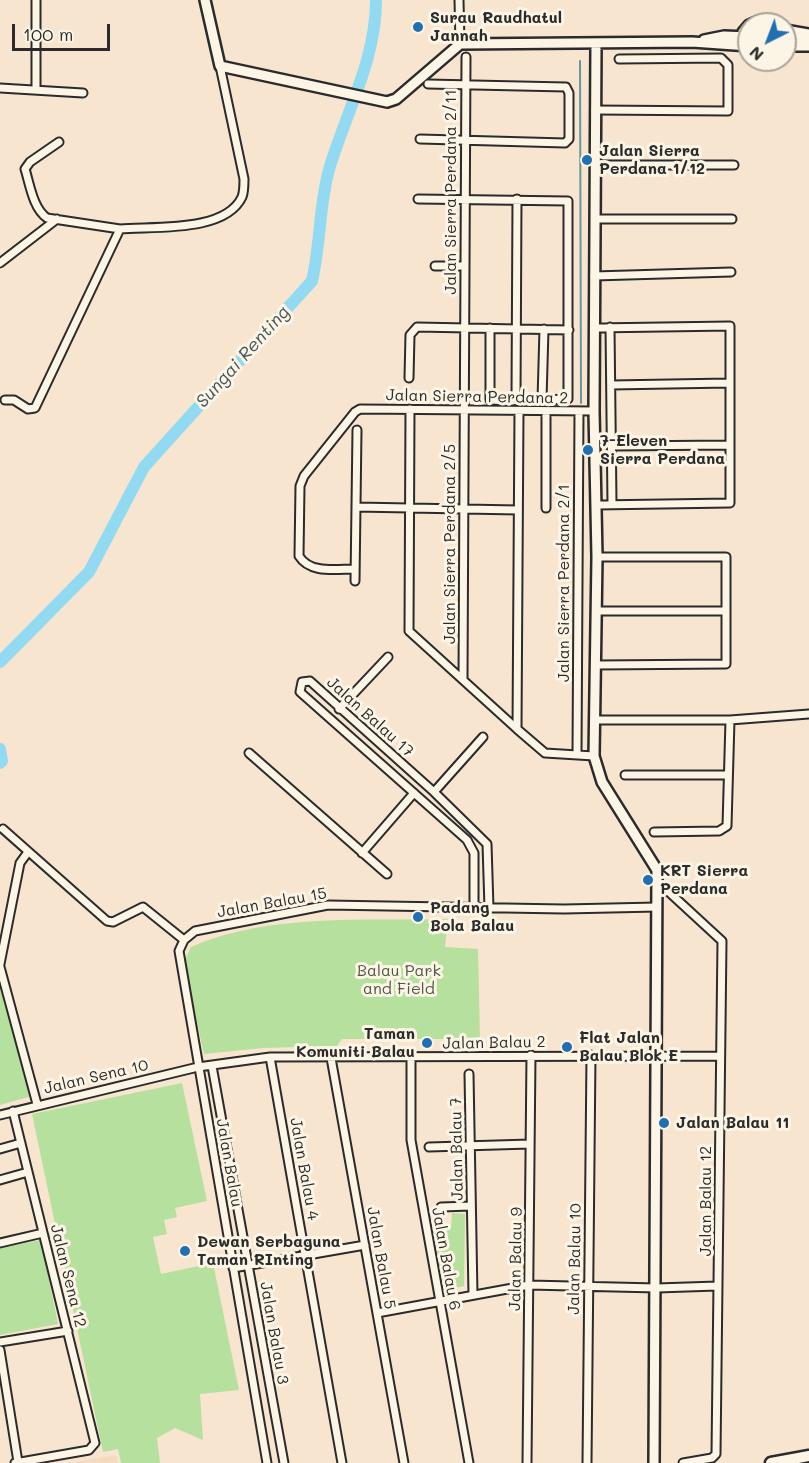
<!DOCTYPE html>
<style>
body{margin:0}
#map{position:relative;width:809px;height:1463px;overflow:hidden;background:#f7e5cf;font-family:Mali,sans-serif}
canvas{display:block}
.north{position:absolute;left:737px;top:12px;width:60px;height:60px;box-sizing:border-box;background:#fcf5e5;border:2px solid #a8a49b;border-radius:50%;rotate:222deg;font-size:16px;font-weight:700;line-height:24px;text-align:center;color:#2b2b2b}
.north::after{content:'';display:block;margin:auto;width:21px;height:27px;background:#1f6fb2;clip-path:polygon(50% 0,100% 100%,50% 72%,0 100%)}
.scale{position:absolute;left:12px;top:24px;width:98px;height:27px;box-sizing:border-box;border:3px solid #2b2b2b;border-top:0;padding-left:8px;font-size:18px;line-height:21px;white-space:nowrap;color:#2b2b2b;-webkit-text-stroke:4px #fcf5e5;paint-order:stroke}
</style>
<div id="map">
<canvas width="809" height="1463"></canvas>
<div class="north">N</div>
<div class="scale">100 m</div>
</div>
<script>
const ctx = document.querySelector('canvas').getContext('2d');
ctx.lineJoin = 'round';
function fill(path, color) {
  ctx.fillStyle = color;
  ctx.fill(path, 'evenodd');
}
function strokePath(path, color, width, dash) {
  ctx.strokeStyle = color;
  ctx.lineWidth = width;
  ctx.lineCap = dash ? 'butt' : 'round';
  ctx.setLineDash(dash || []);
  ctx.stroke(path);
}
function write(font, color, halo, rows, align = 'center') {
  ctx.font = font + ' Mali,sans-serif';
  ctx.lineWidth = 6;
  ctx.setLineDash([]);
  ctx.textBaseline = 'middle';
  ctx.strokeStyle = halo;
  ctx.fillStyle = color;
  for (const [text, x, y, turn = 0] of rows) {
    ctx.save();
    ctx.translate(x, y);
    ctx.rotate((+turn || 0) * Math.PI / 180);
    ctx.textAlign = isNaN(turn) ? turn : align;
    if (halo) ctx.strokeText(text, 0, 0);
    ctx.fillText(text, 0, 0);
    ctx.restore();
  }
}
fill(new Path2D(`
 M116,1455L118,1463H68Z`), '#f4dabf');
fill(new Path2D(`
 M448,919L445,947L478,949L480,1039H342L337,1046L263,1048L204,1054L186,974L185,960L191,947C268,913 365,921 448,919Z
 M0,982L32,1096L0,1105Z
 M182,1083L207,1201L175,1208L177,1217L164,1220L167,1234L153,1237L161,1274L213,1263L239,1390L200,1394L203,1440L175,1428L157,1438L160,1463H121L118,1449L103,1452L32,1114Z
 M452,1213L465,1214L464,1286L443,1291L433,1229L451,1228Z
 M41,1240L58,1324L0,1335V1248Z`), '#b6e09d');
strokePath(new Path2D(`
 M580,61L581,403`), '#6894a2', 2);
strokePath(new Path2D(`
 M0,662L89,572L144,467L312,281C321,242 319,201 331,163C348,109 376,58 376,0
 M0,749L2,761L0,763`), '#91daf2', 12);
const minor = new Path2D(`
 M36,0V90
 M459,0L460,44
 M0,88L83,93
 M595,110L728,111V65L721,58L619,59
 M420,139L565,143L569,139V93L566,87L428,84
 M59,142L30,162L25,169C30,185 33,208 47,218L120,229
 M595,165H734
 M418,199L568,201V399L542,400L544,329
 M595,219H732
 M0,263L57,219
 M435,266H464
 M594,276L731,272
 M610,327L612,504
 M490,328V400L513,401L516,397L517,199
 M594,328L730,326V503L596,505
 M409,378L410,335L417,327L569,330
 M611,385L729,383
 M5,400H14L28,409L35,408L120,229C153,226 225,233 242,197C244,192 244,184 244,179L220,66
 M410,409L409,631L517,729
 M519,411L517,729L545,753L594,756
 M546,411V508
 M612,446L730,445
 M356,507L518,510
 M355,569C336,569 310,574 299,556L300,486L304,476L355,412L360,409L594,411
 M355,581L357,430
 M596,611H725
 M596,665L726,664V557H597
 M463,679L466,57
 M339,709L388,657
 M594,720H730L809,714
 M249,753L387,874
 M577,754L579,411
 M625,775H728
 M434,792L483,737
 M3,829L107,921L113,922L143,907L184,940
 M654,832L719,831L727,826L730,720
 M362,853L414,793
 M658,882L722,941L716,1454L712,1458L683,1463
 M474,907V853L467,840L300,692L302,682L310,681L434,792L487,844L489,908
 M0,964L20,863L28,852
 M0,967L37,1104
 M270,1057L342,1463
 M331,1058L404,1463
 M411,1058V1140L469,1463
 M212,1066L284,1463
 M469,1074L473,1295
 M13,1111L95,1443L89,1450L15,1463
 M0,1115L198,1067L270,1057L720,1056
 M429,1147L530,1144
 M0,1149L21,1143
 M0,1180L28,1172
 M441,1207L471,1206
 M0,1243L43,1233
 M233,1268L365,1245
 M377,1313L529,1285L657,1288L717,1286
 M0,1342L68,1331
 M0,1350L18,1462
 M267,1463L179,951L184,940L195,931L328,905L564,909L657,907
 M527,1463L531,1055
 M587,1463L591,1055`);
const tertiary = new Path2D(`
 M205,0L220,66L387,102L396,99L460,44L692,42L749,46
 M751,24L759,21L772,24
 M785,30L809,34
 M785,39H809
 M704,40L724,36L749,37
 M744,40L743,32L749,25
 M596,43L594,411L597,557L594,756L602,782L657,870L654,1463
 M785,46H809`);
const secondary = new Path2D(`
 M771,1463L809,1456`);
strokePath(minor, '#2b2b2b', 11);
strokePath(tertiary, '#2b2b2b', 14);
strokePath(secondary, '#2b2b2b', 15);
strokePath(minor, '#fcf5e5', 7);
strokePath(tertiary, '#fcf5e5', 9);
strokePath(secondary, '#fcf5e5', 10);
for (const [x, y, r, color] of [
 [418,27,6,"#1f6fb2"],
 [587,160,6,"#1f6fb2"],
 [588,450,6,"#1f6fb2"],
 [648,880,6,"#1f6fb2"],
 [418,917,6,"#1f6fb2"],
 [427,1043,6,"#1f6fb2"],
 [567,1047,6,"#1f6fb2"],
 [664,1123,6,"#1f6fb2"],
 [185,1251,6,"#1f6fb2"]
]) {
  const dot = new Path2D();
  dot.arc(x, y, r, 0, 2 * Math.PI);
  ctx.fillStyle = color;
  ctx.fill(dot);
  strokePath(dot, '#fcf5e5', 2);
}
write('bold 16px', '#2b2b2b', '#fcf5e5', [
 ["Surau Raudhatul",430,18],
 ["Jannah",430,36],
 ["Jalan Sierra",599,151],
 ["Perdana 1/12",599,169],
 ["7-Eleven",600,441],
 ["Sierra Perdana",600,459],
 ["KRT Sierra",660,871],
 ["Perdana",660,889],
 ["Padang",430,908],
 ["Bola Balau",430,926],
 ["Taman",415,1034,"right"],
 ["Komuniti Balau",415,1052,"right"],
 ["Flat Jalan",579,1038],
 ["Balau Blok E",579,1056],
 ["Jalan Balau 11",676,1123],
 ["Dewan Serbaguna",197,1242],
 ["Taman RInting",197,1260]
], 'left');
write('16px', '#2b2b2b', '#fcf5e5', [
 ["Jalan Sierra Perdana 2/11",451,192,-90],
 ["Jalan Sierra Perdana 2",477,397,1],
 ["Jalan Sierra Perdana 2/5",450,544,-90],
 ["Jalan Sierra Perdana 2/1",564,583,-90],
 ["Jalan Balau 17",370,717,42],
 ["Jalan Balau 15",272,903,-10],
 ["Jalan Balau 2",494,1043,-1],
 ["Jalan Sena 10",96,1077,-13],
 ["Jalan Balau 7",457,1149,-91],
 ["Jalan Balau",229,1163,80],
 ["Jalan Balau 4",304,1169,80],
 ["Jalan Balau 12",706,1201,-90],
 ["Jalan Balau 5",381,1258,80],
 ["Jalan Balau 6",446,1259,80],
 ["Jalan Balau 9",516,1259,-89],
 ["Jalan Balau 10",575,1259,-89],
 ["Jalan Sena 12",68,1276,76],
 ["Jalan Balau 3",274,1333,80]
]);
write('16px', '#4e5848', '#fcf5e5', [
 ["Balau Park",399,971],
 ["and Field",399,989]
]);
write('italic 18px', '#44575d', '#fcf5e5', [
 ["Sungai Renting",243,357,-48]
]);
</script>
